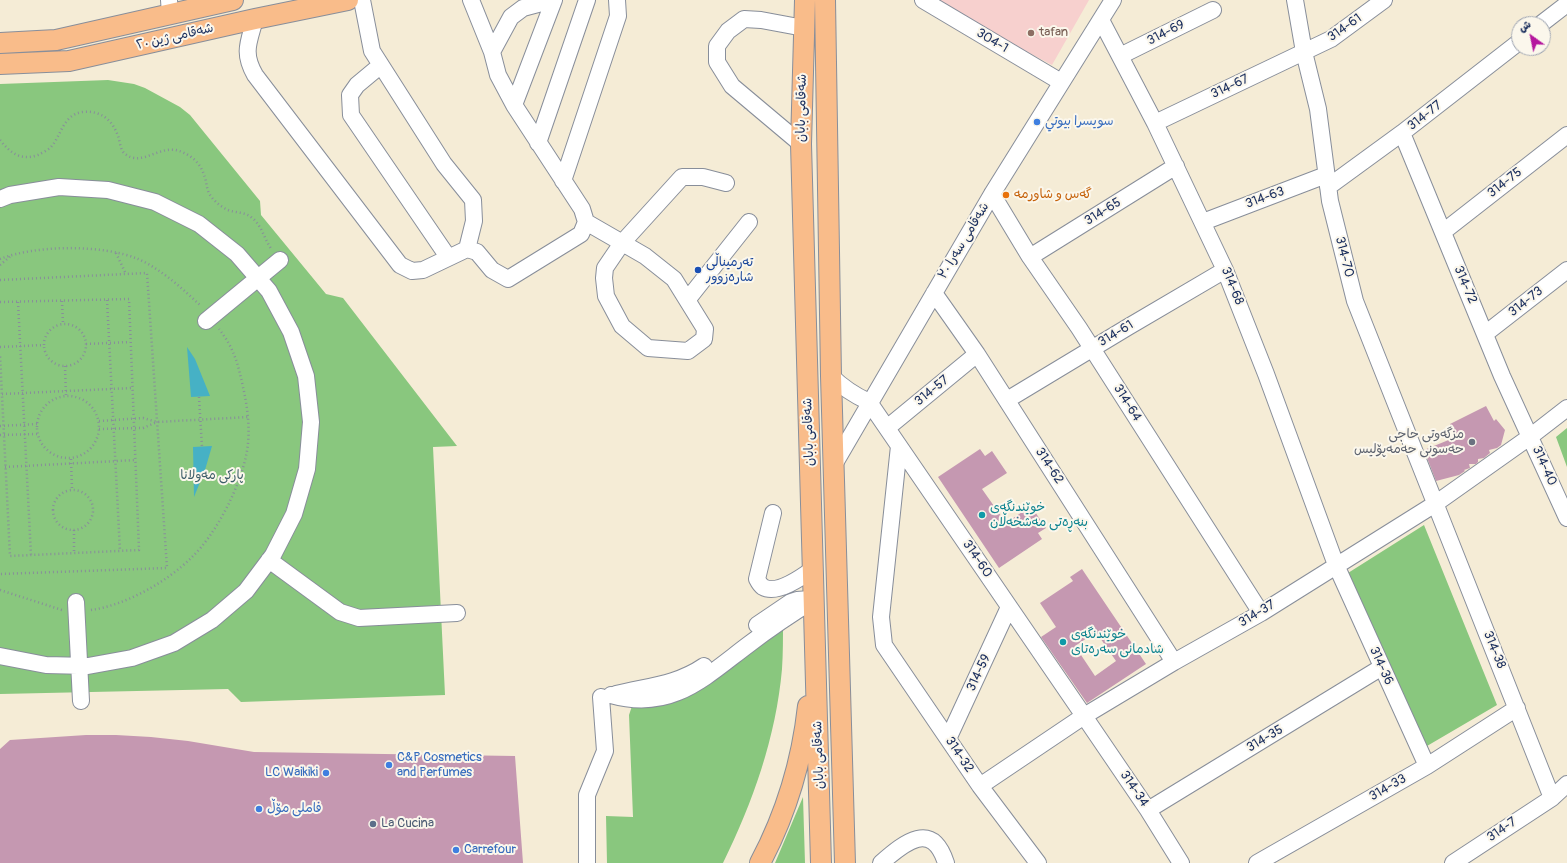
<!DOCTYPE html>
<meta charset="utf-8">
<style>
body{margin:0}
#map{position:relative;width:1567px;height:863px;overflow:hidden;background:#f5ecd6;font-family:Pangolin,"Playpen Sans Arabic",sans-serif}
canvas{display:block}
.north{position:absolute;left:1511px;top:16px;width:40px;height:40px;box-sizing:border-box;background:#fbf7ec;border:1px solid #a1a7b3;border-radius:50%;rotate:327deg;font-size:11px;font-weight:700;line-height:16px;text-align:center;color:#1b2f5e}
.north::after{content:'';display:block;margin:auto;width:14px;height:18px;background:#b5179e;clip-path:polygon(50% 0,100% 100%,50% 72%,0 100%)}
</style>
<div id="map">
<canvas width="1567" height="863"></canvas>
<div class="north">ش</div>
</div>
<script>
const ctx = document.querySelector('canvas').getContext('2d');
ctx.lineJoin = 'round';
function fill(path, color) {
  ctx.fillStyle = color;
  ctx.fill(path, 'evenodd');
}
function strokePath(path, color, width, dash) {
  ctx.strokeStyle = color;
  ctx.lineWidth = width;
  ctx.lineCap = dash ? 'butt' : 'round';
  ctx.setLineDash(dash || []);
  ctx.stroke(path);
}
function write(font, color, halo, rows, align = 'center') {
  ctx.font = font + ' Pangolin,"Playpen Sans Arabic",sans-serif';
  ctx.lineWidth = 4;
  ctx.setLineDash([]);
  ctx.textBaseline = 'middle';
  ctx.strokeStyle = halo;
  ctx.fillStyle = color;
  for (const [text, x, y, turn = 0] of rows) {
    ctx.save();
    ctx.translate(x, y);
    ctx.rotate((+turn || 0) * Math.PI / 180);
    ctx.textAlign = isNaN(turn) ? turn : align;
    if (halo) ctx.strokeText(text, 0, 0);
    ctx.fillText(text, 0, 0);
    ctx.restore();
  }
}
fill(new Path2D(`
 M929,0H1089L1052,65Z`), '#f7d0ce');
fill(new Path2D(`
 M108,80L134,84L145,88L180,107L190,115L260,201L261,215L326,294L343,298L457,446L433,447L445,695L241,702L228,689L0,694V84Z
 M1567,428V467L1556,437Z
 M1424,525L1497,705L1427,746L1348,573Z
 M783,623C783,638 783,654 782,669C776,737 753,802 723,863H607L606,816L633,817L629,715L632,706L648,700Z
 M803,797L805,863H775Z`), '#89c77e');
fill(new Path2D(`
 M187,347L195,359L210,396L191,397Z
 M212,446L205,470L194,497L193,447Z`), '#46b1c5');
fill(new Path2D(`
 M1486,406L1494,421L1496,419L1505,430L1501,445L1497,448L1489,450L1490,453L1484,458L1478,459V462L1476,464H1469L1470,468L1464,470L1465,471L1459,475L1436,481L1424,450L1456,437L1450,424Z
 M980,449L985,456L992,451L1007,473L982,489L1006,523L1031,506L1046,528L1038,533L1042,539L999,568L938,477Z
 M1082,569L1146,664L1087,703L1041,637L1056,627L1040,603L1073,581L1070,577ZM1096,632L1116,661L1095,676L1075,646Z
 M86,735H116L151,737L188,741L254,752L515,756L523,863H0V749L10,740Z`), '#c598b1');
const minor = new Path2D(`
 M169,0L170,14
 M362,0L372,51L444,164L473,200L474,221L467,249
 M923,0L1061,82
 M1295,0L1304,52L1318,109L1330,201L1355,301L1552,798
 M255,19C249,42 242,52 255,75L400,265L412,271L423,270L467,249L477,252L492,270L508,279L581,234L586,222L582,209L514,105L498,75L492,52L471,0
 M1101,20L1155,123L1225,270L1266,374L1336,565L1427,766
 M1541,24L1567,4
 M492,52L511,17L523,8L553,0
 M1120,56L1213,10
 M381,65L357,85L350,95L351,115L448,257
 M514,105L554,0
 M1155,123L1331,39L1384,0
 M1402,133L1502,376L1567,518
 M538,143L587,0
 M801,144L732,86L717,62V46L728,31L744,19L761,20L804,28
 M563,181L618,16L617,0
 M1328,187L1402,133L1519,42
 M992,194L1030,257L1079,328L1261,613
 M0,199L10,195L59,187L108,190L155,202L199,224L237,254L269,291L291,332L306,376L311,422L307,469L294,514L273,555L246,591L212,620L174,643L132,658L88,666L46,665L0,656
 M586,222L645,256L674,279L705,329L704,339L688,351L648,348L622,326L606,296L604,278L605,268L622,243L682,177H703L726,183
 M1203,222L1326,175
 M1443,232L1567,135
 M1030,257L1176,166
 M934,293L977,354L1174,662
 M688,299L749,222
 M206,321L280,260
 M1485,334L1567,270
 M831,376C843,388 854,395 869,402
 M1007,400L1128,327L1225,270
 M869,402L1084,716L1148,810L1181,863
 M887,428L977,354
 M899,446L881,617L884,645L980,786L1038,863
 M835,463L992,194L1113,0
 M773,513L757,579C758,581 760,585 763,587C777,595 802,577 813,569
 M269,560L340,612L359,618L457,613
 M76,602L81,701
 M757,625L791,602L797,600L810,599
 M616,694C648,686 676,685 704,666
 M611,695C671,712 704,678 748,645C769,629 791,614 814,600
 M948,739L1009,607
 M980,786L1084,716L1174,662L1261,613L1435,504L1531,436L1567,408
 M1148,810L1382,667
 M587,863V795L605,751L601,697
 M881,863C905,842 932,820 946,863
 M1257,863L1427,766L1517,708
 M1453,863L1552,798L1567,784`);
const major = new Path2D(`
 M805,0L801,144L821,863
 M825,0L831,376L845,863
 M0,43L56,40L233,0
 M0,64L69,61L255,19L348,0
 M760,863C786,814 802,761 808,706`);
strokePath(minor, '#888e9a', 18);
strokePath(major, '#888e9a', 22);
strokePath(new Path2D(`
 M0,140C10,153 21,161 38,155C42,153 48,150 51,147C61,136 63,115 82,112C100,110 112,119 118,136C120,141 120,149 124,153C142,169 160,142 182,152C192,156 201,164 204,175C207,181 206,189 210,195C214,201 221,207 228,210C236,213 245,212 251,217C262,225 264,239 272,250
 M116,253L126,274
 M0,259C36,245 102,244 138,259C161,269 183,289 201,306
 M0,265L12,255
 M0,280L147,273L167,568L0,574
 M107,300L120,551
 M62,301L63,324
 M0,302L129,299L139,550L10,556L0,355
 M18,302L31,555
 M44 345a21 21 0 1 1 42 0a21 21 0 1 1-42 0Z
 M86,344L130,342
 M0,347L44,345
 M65,366L66,397
 M2,394L132,388
 M37 427a31 31 0 1 1 62 0a31 31 0 1 1-62 0Z
 M199,397L202,447
 M99,421L143,418L157,422L248,417
 M0,426L37,424
 M99,429L143,428L157,422
 M0,435L37,434
 M71,459L72,489
 M5,467L136,460
 M53 510a20 20 0 1 1 40 0a20 20 0 1 1-40 0Z
 M74,530V553
 M0,590L62,610
 M91,610C126,605 167,582 192,557C216,534 239,489 246,456C251,434 248,409 243,387C238,364 234,348 219,329`), '#888e9a', 2.5, [1, 3]);
strokePath(minor, '#fff', 16);
strokePath(major, '#f9bc8a', 20);
for (const [x, y, r, color] of [
 [1031,33,4,"#8d6e63"],
 [1037,122,4,"#3f7fe0"],
 [1006,195,4,"#e8710a"],
 [698,270,4,"#1a4fb4"],
 [1472,442,4,"#6b7280"],
 [982,515,4,"#0f9aa8"],
 [1063,642,4,"#0f9aa8"],
 [389,765,4,"#3f7fe0"],
 [326,773,4,"#3f7fe0"],
 [259,809,4,"#3f7fe0"],
 [373,824,4,"#5c6f8a"],
 [456,850,4,"#3f7fe0"]
]) {
  const dot = new Path2D();
  dot.arc(x, y, r, 0, 2 * Math.PI);
  ctx.fillStyle = color;
  ctx.fill(dot);
  strokePath(dot, '#fbf7ec', 1.5);
}
write('13px', '#1b2f5e', '#fbf7ec', [
 ["314-61",1345,28,-35],
 ["314-69",1166,33,-27],
 ["شەقامی ژین ٢٠",175,37,-13],
 ["304-1",992,41,31],
 ["314-67",1230,87,-25],
 ["شەقامی بابان",802,108,-89],
 ["314-77",1425,116,-38],
 ["314-75",1505,183,-38],
 ["314-63",1265,198,-20],
 ["314-65",1103,212,-32],
 ["شەقامی سەرا ٣٠",964,241,-59],
 ["314-70",1344,257,76],
 ["314-72",1465,285,67],
 ["314-68",1232,286,68],
 ["314-73",1526,302,-38],
 ["314-61",1116,334,-31],
 ["314-57",932,391,-39],
 ["314-64",1127,403,58],
 ["شەقامی بابان",809,432,-92],
 ["314-62",1049,466,57],
 ["314-40",1544,466,66],
 ["314-60",977,559,56],
 ["314-37",1257,614,-31],
 ["314-38",1494,650,68],
 ["314-36",1381,666,66],
 ["314-59",979,673,-65],
 ["314-35",1265,739,-31],
 ["شەقامی بابان",819,755,-92],
 ["314-32",959,755,56],
 ["314-33",1388,788,-30],
 ["314-34",1134,789,56],
 ["314-7",1502,830,-34]
]);
write('13px', '#785e54', '#fbf7ec', [
 ["tafan",1039,33]
], 'left');
write('13px', '#366cbe', '#fbf7ec', [
 ["سويسرا بيوتي",1045,122],
 ["C&P Cosmetics",397,758],
 ["and Perfumes",397,773],
 ["LC Waikiki",318,773,"right"],
 ["فاملی مۆڵ",267,809],
 ["Carrefour",464,850]
], 'left');
write('13px', '#c56008', '#fbf7ec', [
 ["گەس و شاورمە",1014,195]
], 'left');
write('13px', '#164399', '#fbf7ec', [
 ["تەرمیناڵی",706,263],
 ["شارەزوور",706,278]
], 'left');
write('13px', '#5b616d', '#fbf7ec', [
 ["مزگەوتی حاجی",1464,435],
 ["حەسونی حەمەپۆلیس",1464,450]
], 'right');
write('13px', '#3c5d68', '#fbf7ec', [
 ["پارکی مەولانا",212,476]
]);
write('13px', '#0d838f', '#fbf7ec', [
 ["خوێندنگەی",990,508],
 ["بنەڕەتی مەشخەڵان",990,523],
 ["خوێندنگەی",1071,635],
 ["شادمانی سەرەتای",1071,650]
], 'left');
write('13px', '#4e5e75', '#fbf7ec', [
 ["La Cucina",381,824]
], 'left');
</script>
